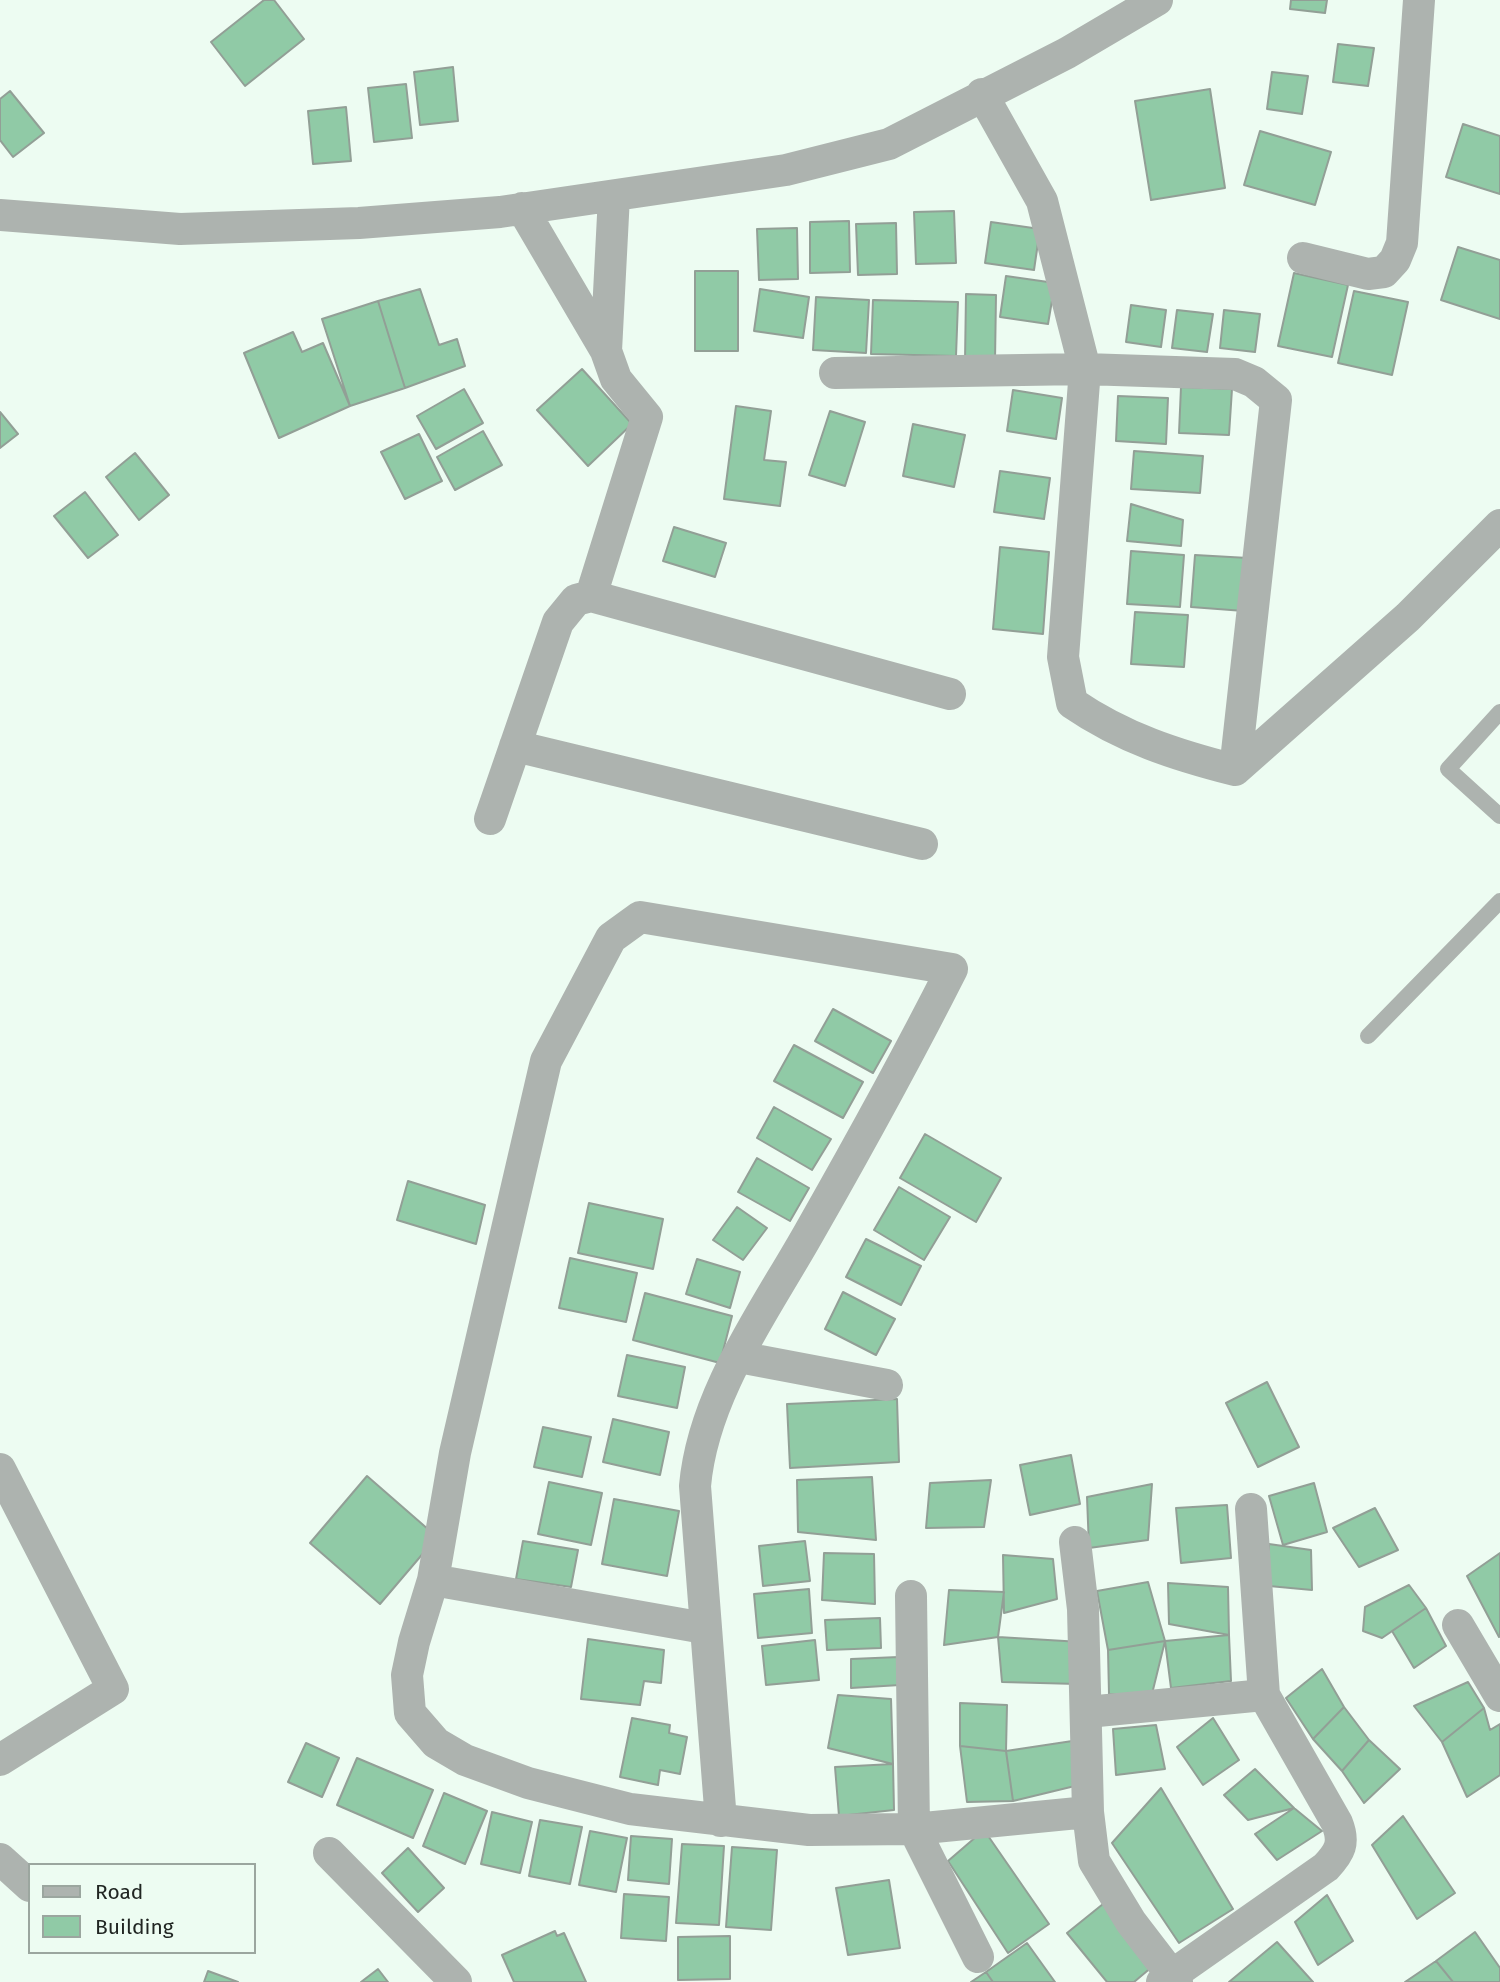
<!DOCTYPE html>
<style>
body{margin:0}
#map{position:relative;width:1500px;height:1982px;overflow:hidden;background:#edfcf2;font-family:"Fira Sans",sans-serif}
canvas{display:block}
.legend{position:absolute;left:28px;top:1863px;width:228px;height:91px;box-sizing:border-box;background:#edfcf2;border:2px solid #9ba69f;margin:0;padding:9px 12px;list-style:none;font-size:21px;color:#212623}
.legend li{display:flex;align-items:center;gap:14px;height:35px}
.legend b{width:35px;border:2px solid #9ba69f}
</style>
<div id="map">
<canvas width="1500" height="1982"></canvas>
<ul class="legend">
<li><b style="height:9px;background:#adb3af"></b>Road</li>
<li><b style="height:19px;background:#90caa6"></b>Building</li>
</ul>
</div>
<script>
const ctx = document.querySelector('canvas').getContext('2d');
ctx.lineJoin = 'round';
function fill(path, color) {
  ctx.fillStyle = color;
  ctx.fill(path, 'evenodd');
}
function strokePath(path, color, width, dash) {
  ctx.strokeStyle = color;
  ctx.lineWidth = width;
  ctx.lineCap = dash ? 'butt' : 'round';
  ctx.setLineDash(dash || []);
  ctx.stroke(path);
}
const building = new Path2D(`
 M264,0H274L304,39L245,86L211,42Z
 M1291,0H1327L1325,13L1290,9Z
 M1338,44L1374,48L1368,86L1333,82Z
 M453,67L458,121L420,125L414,72Z
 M1272,72L1308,76L1302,114L1267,109Z
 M406,84L412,138L374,142L368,88Z
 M1210,89L1225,188L1151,200L1135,101Z
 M10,91L44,133L13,157L0,140V99Z
 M346,107L351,161L313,164L308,111Z
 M1463,124L1500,136V194L1446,177Z
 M1260,131L1331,152L1315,205L1244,185Z
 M954,211L956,263L916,264L914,212Z
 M849,221L850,272L810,273V222Z
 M991,222L1040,229L1034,270L985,263Z
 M896,223L897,274L858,275L856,224Z
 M797,228L798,279L759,280L757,229Z
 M1458,247L1500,260V319L1441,300Z
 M695,271H738V351H695Z
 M1294,273L1348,285L1332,357L1278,346Z
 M1006,276L1055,283L1048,324L1000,317Z
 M420,289L439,345L457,339L465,366L405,388L378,301Z
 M760,289L809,297L803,338L754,331Z
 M1354,291L1408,302L1392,375L1338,363Z
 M966,294L996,295L995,361H965Z
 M816,297L869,300L866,353L813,350Z
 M873,300L958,302L956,356L871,354Z
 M378,301L405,388L350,406L322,319Z
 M1131,305L1166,310L1161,347L1126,342Z
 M1177,310L1213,314L1207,352L1172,348Z
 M1224,310L1260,314L1255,352L1220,348Z
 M293,332L302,352L323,343L350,406L279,438L244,353Z
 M582,369L632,424L588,466L537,410Z
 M1181,387L1232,389L1229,435L1179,433Z
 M464,389L483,423L436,449L417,416Z
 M1013,390L1062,398L1056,439L1007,431Z
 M1118,396L1168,398L1166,444L1116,441Z
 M736,406L771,411L764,460L786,462L780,506L724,499Z
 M830,411L865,422L845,486L809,475Z
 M0,412L18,434L0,448Z
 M913,424L965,435L954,487L903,476Z
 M483,431L502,465L455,490L437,457Z
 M419,434L442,481L405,499L381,452Z
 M1134,451L1203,456L1200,493L1131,489Z
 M135,453L169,495L139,520L106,477Z
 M1000,471L1050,478L1044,519L994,512Z
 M85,492L118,535L88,558L54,516Z
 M1131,504L1183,520L1181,546L1127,541Z
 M674,527L726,543L715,577L663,561Z
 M1000,547L1049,552L1043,634L993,629Z
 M1131,551L1184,555L1180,607L1127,604Z
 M1195,555L1248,558L1244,611L1191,607Z
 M1135,612L1188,615L1184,667L1131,664Z
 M833,1009L891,1041L873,1073L815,1041Z
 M794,1045L863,1082L843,1118L774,1081Z
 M774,1107L831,1139L812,1170L757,1138Z
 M925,1134L1001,1178L976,1222L900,1178Z
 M757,1158L809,1188L790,1221L738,1192Z
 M408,1181L485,1205L476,1244L397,1220Z
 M899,1187L950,1217L924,1260L874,1230Z
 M589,1203L663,1219L653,1269L578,1253Z
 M737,1207L767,1228L743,1260L713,1240Z
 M866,1239L921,1266L901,1305L846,1277Z
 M570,1258L637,1273L626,1322L559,1308Z
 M697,1259L740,1272L730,1308L686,1294Z
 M843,1292L895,1319L876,1355L825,1329Z
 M645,1293L732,1316L720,1363L633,1340Z
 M627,1355L685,1367L677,1408L618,1396Z
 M1267,1382L1299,1447L1258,1467L1226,1403Z
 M897,1399L899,1462L790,1468L787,1404Z
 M613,1419L669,1432L660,1475L603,1462Z
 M543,1427L591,1437L582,1477L534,1467Z
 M1071,1455L1080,1504L1030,1515L1020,1465Z
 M367,1476L437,1537L380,1604L310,1543Z
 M872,1477L876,1540L798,1532L797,1480Z
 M991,1480L984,1527L926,1528L930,1483Z
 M549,1482L602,1493L591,1545L538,1534Z
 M1314,1483L1327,1532L1283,1545L1269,1496Z
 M1152,1484L1148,1540L1089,1548L1087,1497Z
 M614,1499L679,1511L667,1576L602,1564Z
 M1227,1505L1231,1558L1181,1563L1176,1508Z
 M1375,1508L1398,1550L1359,1567L1333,1528Z
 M523,1541L578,1550L571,1587L516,1579Z
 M805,1541L810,1581L763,1586L759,1546Z
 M1269,1544L1311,1550L1312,1590L1269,1586Z
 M824,1553L874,1554L875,1604L822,1600Z
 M1500,1553V1636L1499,1637L1467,1576Z
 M1003,1555L1053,1559L1057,1599L1004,1613Z
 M1148,1582L1165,1641L1108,1650L1097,1591Z
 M1168,1583L1228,1587L1229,1635L1169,1624Z
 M1409,1585L1426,1608L1382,1638L1363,1631L1365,1607Z
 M809,1589L812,1633L758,1638L754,1594Z
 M949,1590L1004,1592L998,1637L944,1645Z
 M1426,1608L1446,1646L1414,1668L1392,1631Z
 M880,1618L881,1648L827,1650L825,1620Z
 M1229,1635L1231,1681L1171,1688L1165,1641Z
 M998,1637L1081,1642L1078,1684L1002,1682Z
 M588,1639L664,1650L661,1683L644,1681L640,1705L581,1699Z
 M815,1640L819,1680L766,1685L762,1646Z
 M1165,1641L1151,1698L1109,1694L1108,1650Z
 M899,1657L900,1685L851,1688V1659Z
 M1322,1669L1344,1707L1313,1739L1286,1698Z
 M1468,1682L1484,1708L1442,1742L1414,1706Z
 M838,1695L891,1699L893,1764L828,1748Z
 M960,1703L1007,1705L1006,1751L960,1746Z
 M1344,1707L1369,1740L1342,1771L1313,1739Z
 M1484,1708L1490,1730L1500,1724V1775L1467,1797L1442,1742Z
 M632,1718L670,1725L669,1733L687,1737L680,1774L660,1770L658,1785L620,1777Z
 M1213,1718L1239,1760L1203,1785L1177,1747Z
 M1156,1725L1165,1769L1116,1775L1113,1729Z
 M1079,1740V1785L1013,1801L1006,1751Z
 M1369,1740L1400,1769L1364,1803L1342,1771Z
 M306,1743L339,1758L322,1797L288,1782Z
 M960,1746L1006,1751L1013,1801L967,1802Z
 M357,1758L433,1790L413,1838L337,1805Z
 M893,1764L894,1810L839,1816L835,1767Z
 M1255,1769L1294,1808L1248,1820L1224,1795Z
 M1161,1788L1233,1909L1179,1943L1112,1843Z
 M444,1793L487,1811L465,1864L423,1846Z
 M1294,1808L1322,1831L1277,1860L1255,1834Z
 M492,1812L532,1822L520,1873L481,1864Z
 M1403,1816L1455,1893L1417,1919L1372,1845Z
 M540,1820L582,1827L570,1884L529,1876Z
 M984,1830L1049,1924L1008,1953L948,1861Z
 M590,1831L627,1838L616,1892L579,1885Z
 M631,1836L672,1839L669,1884L628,1880Z
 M682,1844L724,1846L719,1925L676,1923Z
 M732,1847L777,1850L771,1930L726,1927Z
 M408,1848L444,1888L418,1912L382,1873Z
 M889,1880L900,1948L848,1955L836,1888Z
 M624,1894L669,1897L666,1941L621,1938Z
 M1327,1895L1353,1941L1318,1965L1295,1922Z
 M1103,1904L1153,1966L1134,1982H1107L1067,1933Z
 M555,1931L557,1936L564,1933L586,1982H514L502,1955Z
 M1475,1932L1500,1968V1982H1453L1436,1961Z
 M730,1936V1979L678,1980V1937Z
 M1277,1942L1313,1982H1229Z
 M1027,1943L1055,1982H993L986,1972Z
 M1436,1961L1453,1982H1405Z
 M378,1969L388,1982H361Z
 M208,1971L238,1982H204Z
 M986,1972L993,1982H971Z`);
fill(building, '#90caa6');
strokePath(building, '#929f96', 2);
strokePath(new Path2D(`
 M1500,712L1448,769L1500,816
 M1368,1036L1500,901`), '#adb3af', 16);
strokePath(new Path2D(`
 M982,94L1042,201L1085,369L1063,657L1072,703C1123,738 1176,755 1235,770
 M522,208L606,351
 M0,215L180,229L359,223L500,212L786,170L889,144L1067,53L1157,0
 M1303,258L1368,274L1384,272L1395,260L1402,243L1419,0
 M835,373L1085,369L1235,374L1254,382L1276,400L1235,770L1408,617L1500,525
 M591,596L950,694
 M515,746L922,844
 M490,819L558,622L576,600L591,596L647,417L616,379L606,351L614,196
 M739,1357L887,1385
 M0,1469L113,1689L0,1760
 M1075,1542L1083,1609L1088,1812L1094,1861L1131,1922L1177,1982
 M433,1580L704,1628
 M911,1596L914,1829L978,1957
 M1458,1625L1500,1696
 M1087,1712L1264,1695
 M721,1821L695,1486C703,1394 765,1311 810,1231C859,1145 907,1058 952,969L640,917L611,938L546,1061L455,1453L433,1580L414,1642L407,1675L410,1713L436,1743L465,1760L528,1783L630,1809L809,1830L914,1829L1088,1812
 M329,1853L456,1982
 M0,1859L30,1886
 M1162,1982L1326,1867C1340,1852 1345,1843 1337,1823L1264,1695L1251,1509`), '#adb3af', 32);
</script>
